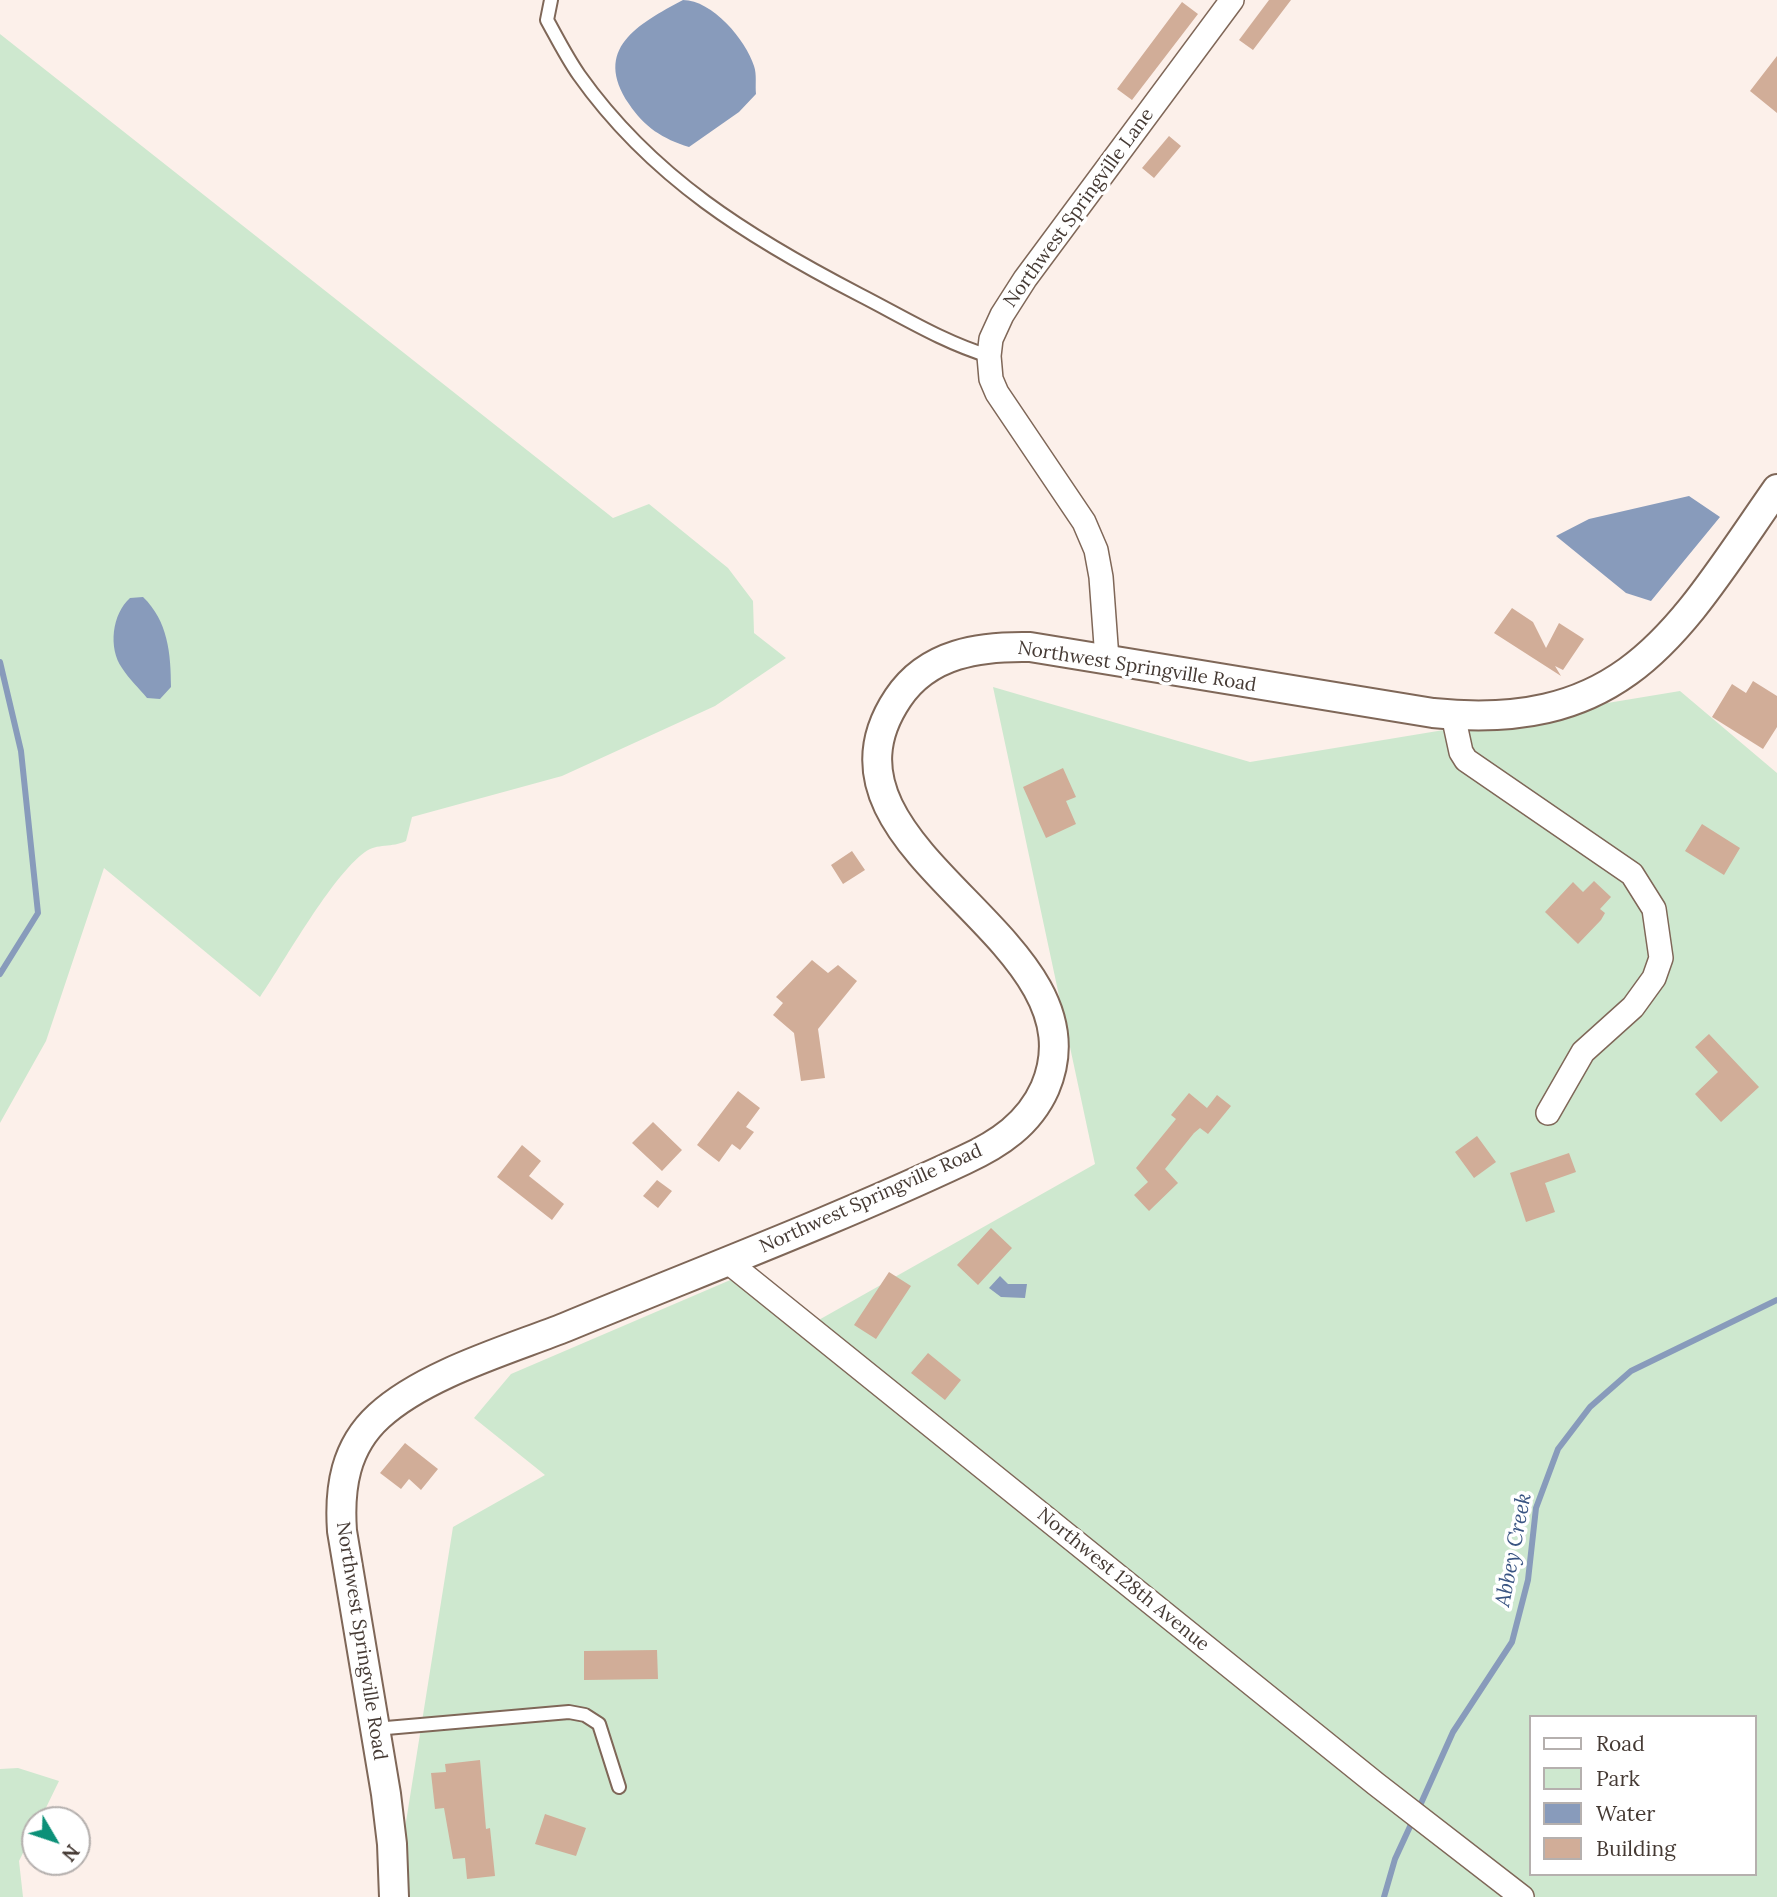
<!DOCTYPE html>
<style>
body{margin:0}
#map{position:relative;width:1777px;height:1897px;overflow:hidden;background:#fcf0ea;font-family:Lora,serif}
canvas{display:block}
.legend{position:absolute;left:1529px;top:1715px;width:228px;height:161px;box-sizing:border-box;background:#fff;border:2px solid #b5b0ae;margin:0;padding:9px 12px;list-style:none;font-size:21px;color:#453a34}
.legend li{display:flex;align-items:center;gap:14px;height:35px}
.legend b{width:35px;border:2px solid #b5b0ae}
.north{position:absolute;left:21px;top:1806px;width:70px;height:70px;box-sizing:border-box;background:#fff;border:2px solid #b5b0ae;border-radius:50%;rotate:129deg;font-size:19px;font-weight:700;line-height:28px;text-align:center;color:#453a34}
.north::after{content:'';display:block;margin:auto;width:24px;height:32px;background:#0c9078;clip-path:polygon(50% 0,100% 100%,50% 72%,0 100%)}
</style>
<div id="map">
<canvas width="1777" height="1897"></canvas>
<ul class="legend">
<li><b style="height:9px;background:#fff"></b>Road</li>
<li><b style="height:19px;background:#cee8cf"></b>Park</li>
<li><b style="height:19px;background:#889bbb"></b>Water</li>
<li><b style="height:19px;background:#d1ad98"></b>Building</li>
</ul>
<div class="north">N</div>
</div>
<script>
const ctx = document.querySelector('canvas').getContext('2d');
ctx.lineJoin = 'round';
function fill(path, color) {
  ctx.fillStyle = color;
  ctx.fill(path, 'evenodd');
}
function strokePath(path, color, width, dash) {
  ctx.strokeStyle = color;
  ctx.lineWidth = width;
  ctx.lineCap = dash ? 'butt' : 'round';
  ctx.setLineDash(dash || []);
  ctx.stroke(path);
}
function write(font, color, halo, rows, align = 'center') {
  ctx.font = font + ' Lora,serif';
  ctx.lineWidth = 7;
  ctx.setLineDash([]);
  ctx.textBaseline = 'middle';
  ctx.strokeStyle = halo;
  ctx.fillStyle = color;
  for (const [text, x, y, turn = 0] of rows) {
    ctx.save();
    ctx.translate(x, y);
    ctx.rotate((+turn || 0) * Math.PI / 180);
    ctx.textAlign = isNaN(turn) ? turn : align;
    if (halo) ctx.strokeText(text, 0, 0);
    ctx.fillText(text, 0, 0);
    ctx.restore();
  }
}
fill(new Path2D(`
 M0,34L613,518L649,504L728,568L753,601L754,633L786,658L715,706L562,776L412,817L406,841C392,848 377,843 365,852C331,877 286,959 260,997L104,868L46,1041L0,1123Z
 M993,687L1250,762L1680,691L1777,773V1897H394L453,1527L545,1475L474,1418L511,1374L735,1278L801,1330L1095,1164ZM1530,1717H1754V1874H1530Z
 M18,1768L59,1781L40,1820H35V1829L19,1861L23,1897H0V1769Z`), '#cee8cf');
fill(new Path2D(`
 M683,0C712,0 746,40 754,66C757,74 755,86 756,94L739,112L689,147C663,139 644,127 629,104C592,49 638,24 683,0Z
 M1689,496L1720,517L1651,601L1626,593L1556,536L1589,519Z
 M143,597C168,621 171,654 171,687L160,699L147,698C139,688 129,679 122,668C108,648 112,614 130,598Z
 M1000,1276L1008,1284H1027L1025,1298L1001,1297L989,1288Z`), '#889bbb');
strokePath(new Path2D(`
 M0,662L21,751L38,913L0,974
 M1418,1810L1453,1732L1512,1642L1528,1580L1536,1508L1558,1449L1590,1407L1631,1371L1777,1300
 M1384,1897L1395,1859L1413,1820`), '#889bbb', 6);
fill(new Path2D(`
 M1269,0H1291L1253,50L1239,40Z
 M1182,2L1198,14L1132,100L1117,89Z
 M1777,56V113L1750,91Z
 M1169,136L1181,146L1154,178L1142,168Z
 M1512,608L1533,622L1546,648L1559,623L1584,639L1563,670L1555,666L1561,676L1494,633Z
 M1753,681L1777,696V727L1763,749L1712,717L1732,684L1746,693Z
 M1063,768L1076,797L1066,801L1076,824L1046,838L1023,787Z
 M1702,824L1740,848L1724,875L1685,851Z
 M852,851L865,870L843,884L831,865Z
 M1594,881L1611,897L1600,909L1605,913L1601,920L1578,944L1545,912L1573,882L1583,892Z
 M812,960L828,973L838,965L857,981L818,1029L825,1078L801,1081L794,1033L773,1015L783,1003L776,997Z
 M1709,1034L1759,1087L1721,1122L1695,1094L1718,1072L1695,1047Z
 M738,1091L760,1108L746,1127L754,1132L740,1150L732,1144L719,1162L697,1145Z
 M1189,1093L1207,1108L1217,1095L1231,1106L1208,1134L1200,1128L1194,1133L1165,1169L1178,1183L1149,1211L1134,1195L1148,1182L1136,1168L1176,1119L1171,1115Z
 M653,1122L682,1150L662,1171L632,1143Z
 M1477,1136L1496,1162L1474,1178L1455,1152Z
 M522,1145L541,1161L529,1176L564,1204L552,1220L497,1177Z
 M1569,1153L1576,1172L1545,1183L1555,1212L1526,1222L1510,1173Z
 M657,1180L672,1191L658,1208L643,1196Z
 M991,1228L1012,1248L978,1285L957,1265Z
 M889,1272L911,1286L876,1339L854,1325Z
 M928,1353L961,1380L945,1400L911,1373Z
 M405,1443L438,1469L421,1490L409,1479L401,1489L380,1473Z
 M657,1650L658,1679L584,1680V1651Z
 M480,1760L486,1829L490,1828L495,1876L467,1879L465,1858L453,1859L444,1808L435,1809L431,1773L446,1772L445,1764Z
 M545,1814L586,1828L576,1856L535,1844Z`), '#d1ad98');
const service = new Path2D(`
 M551,0L547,20C557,38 567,58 579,75C652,178 750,238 860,295C903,317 943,342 989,356
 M375,1729L569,1712L585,1715L599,1724L619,1787`);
const minor = new Path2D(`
 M1107,659L1101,577L1096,550L1084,522L997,393L991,379L989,356L991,339L1002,315L1025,279L1232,0
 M1453,715L1461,752L1466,760L1632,874L1654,909L1661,958L1654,978L1633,1007L1583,1052L1548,1113
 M727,1261L1376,1784L1522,1897`);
const tertiary = new Path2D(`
 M394,1897L392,1844L386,1794L342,1531C339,1488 345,1447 379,1416C425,1374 508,1350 566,1327C699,1272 834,1221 964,1160C999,1144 1029,1124 1045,1088C1110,936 795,851 898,698C928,653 980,646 1030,647L1433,713C1628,733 1679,629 1777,489`);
strokePath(service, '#7f6758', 16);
strokePath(minor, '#7f6758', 26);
strokePath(tertiary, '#7f6758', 32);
strokePath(service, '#fff', 12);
strokePath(minor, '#fff', 23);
strokePath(tertiary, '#fff', 28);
write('19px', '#453a34', '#fff', [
 ["Northwest Springville Lane",1079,208,-54],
 ["Northwest Springville Road",1137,667,9],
 ["Northwest Springville Road",871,1199,-24],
 ["Northwest 128th Avenue",1123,1580,39],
 ["Northwest Springville Road",361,1641,81]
]);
write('italic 21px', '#395482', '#fff', [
 ["Abbey Creek",1514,1550,-79]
]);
</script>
